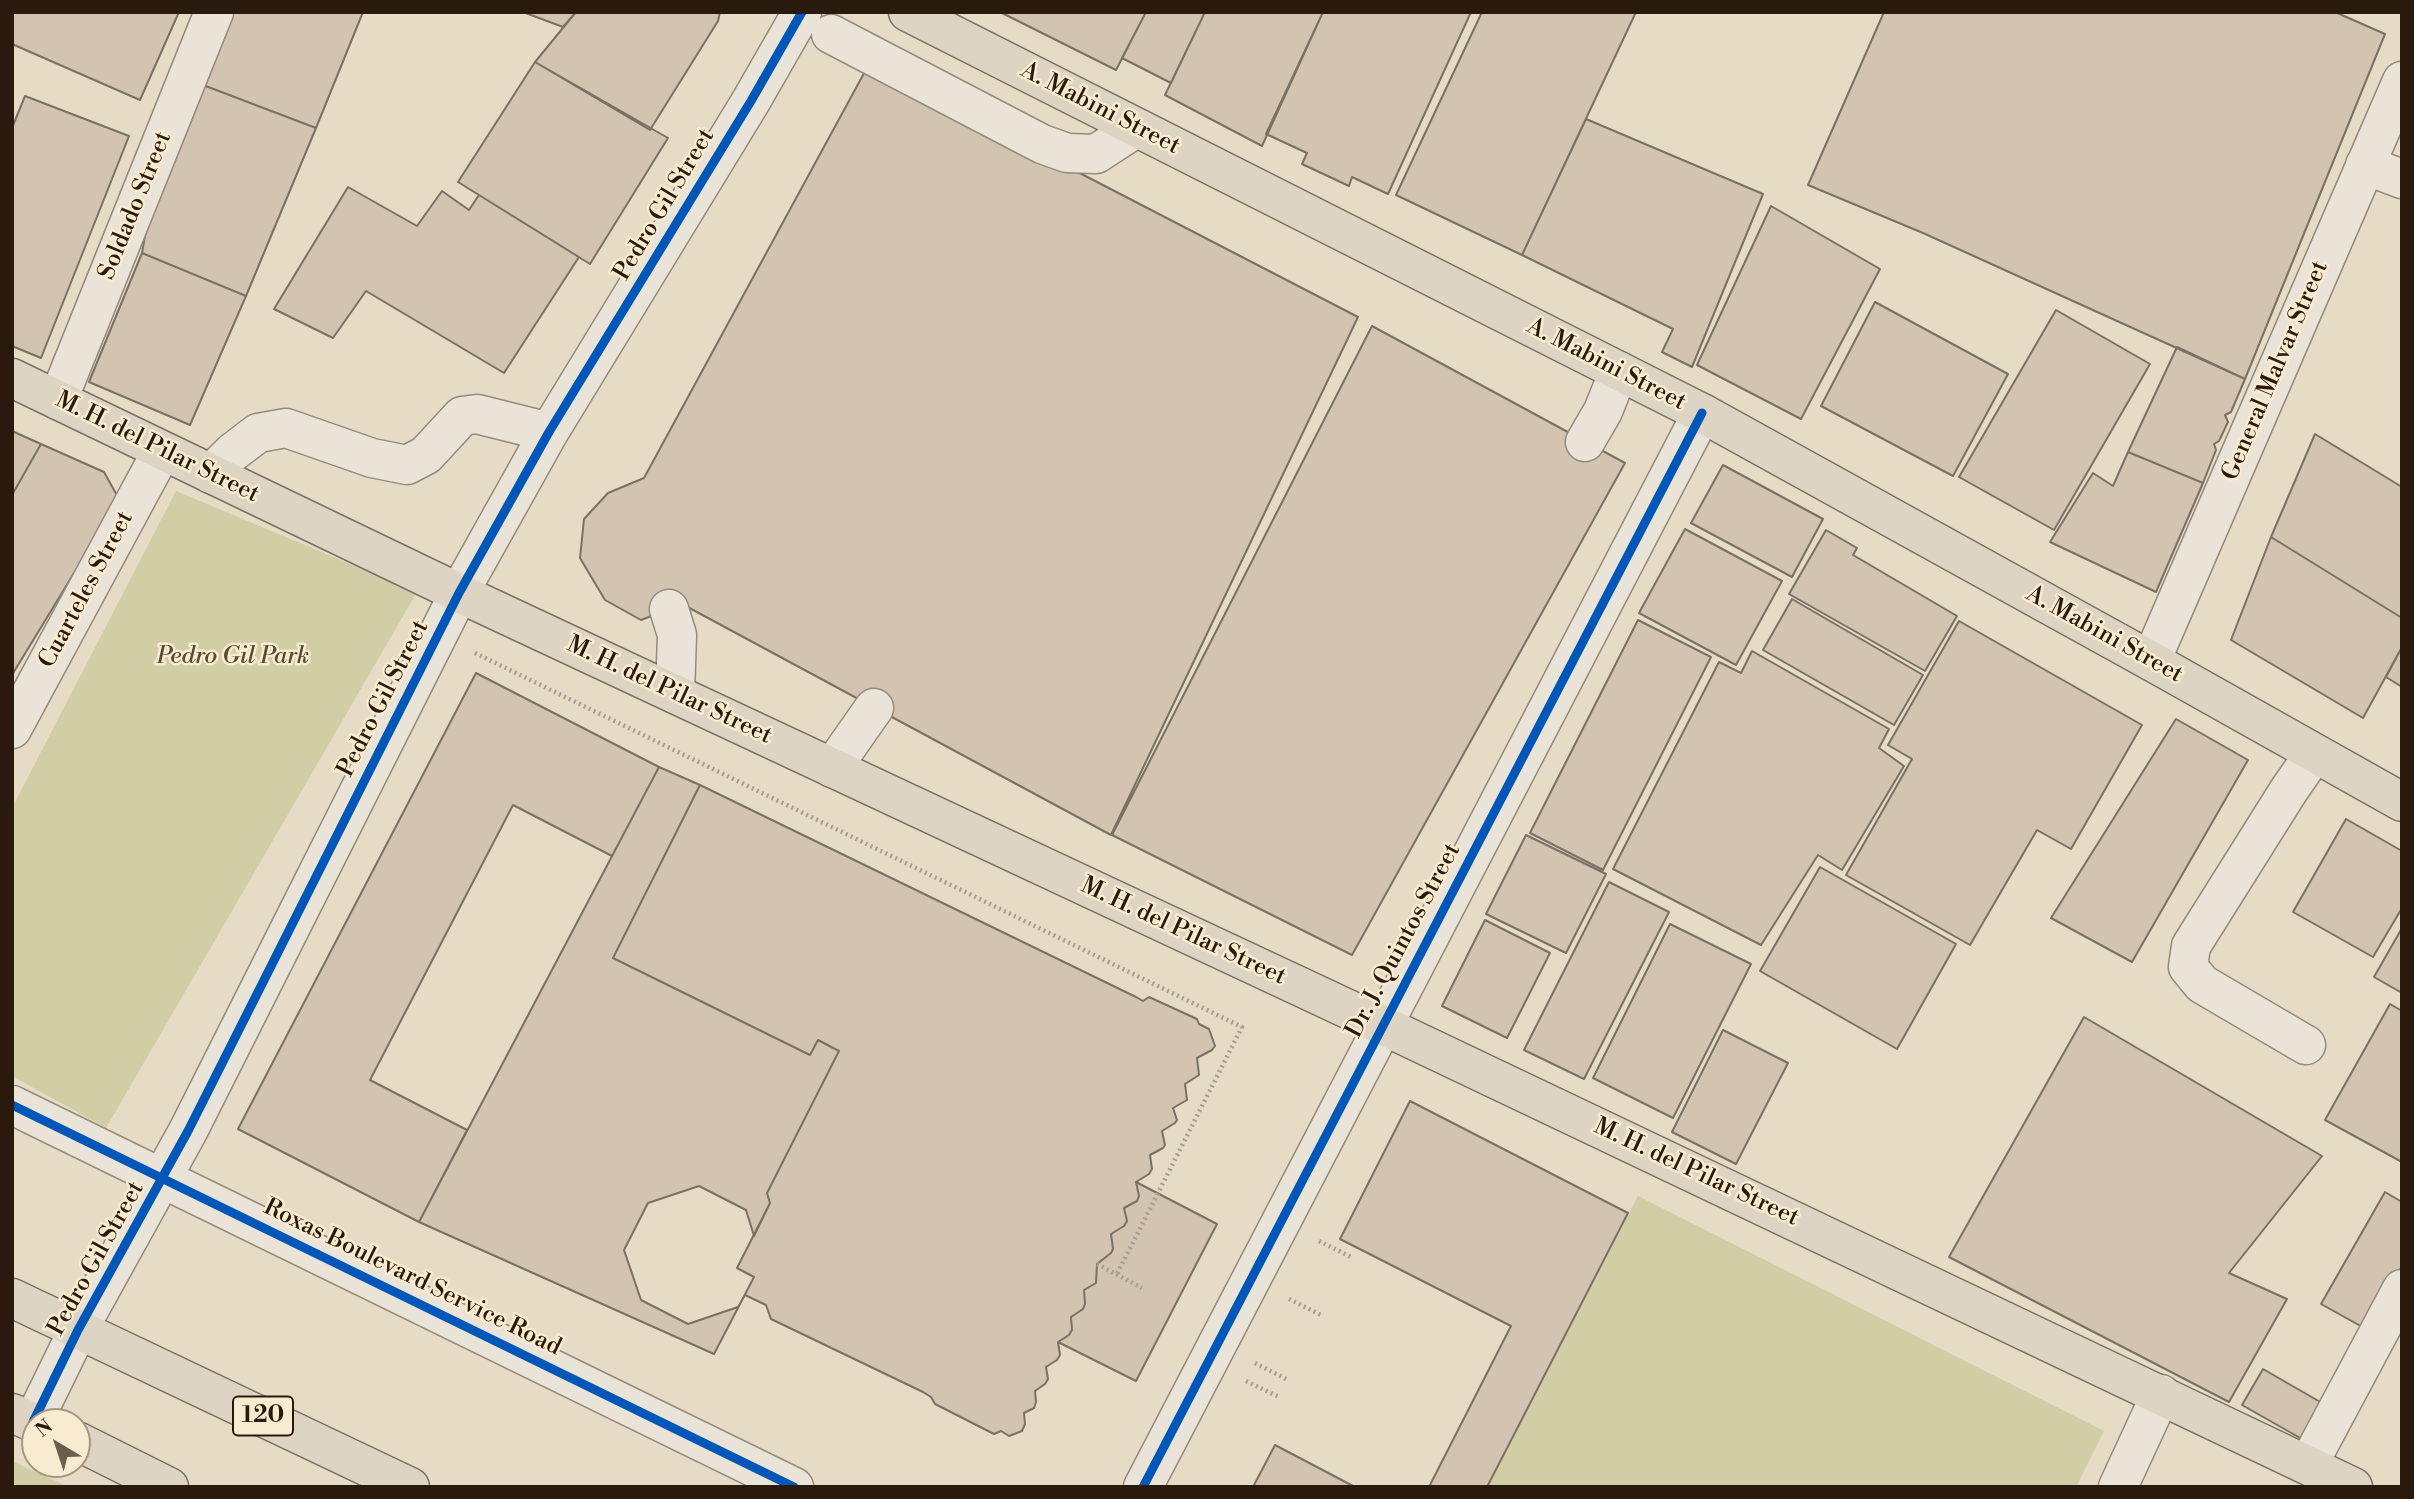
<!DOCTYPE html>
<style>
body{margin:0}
#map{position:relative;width:2414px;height:1499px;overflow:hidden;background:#e6dbc4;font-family:"Libre Bodoni",serif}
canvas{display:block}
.frame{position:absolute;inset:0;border:14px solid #291a0d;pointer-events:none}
.north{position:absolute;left:21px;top:1408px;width:70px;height:70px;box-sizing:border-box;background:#f8ebcf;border:2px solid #a59781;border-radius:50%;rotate:321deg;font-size:19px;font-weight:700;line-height:28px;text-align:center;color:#291a0d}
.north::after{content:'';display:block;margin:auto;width:24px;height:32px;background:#6b5e4d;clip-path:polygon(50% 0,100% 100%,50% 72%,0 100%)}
</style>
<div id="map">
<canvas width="2414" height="1499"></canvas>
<div class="frame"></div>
<div class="north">N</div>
</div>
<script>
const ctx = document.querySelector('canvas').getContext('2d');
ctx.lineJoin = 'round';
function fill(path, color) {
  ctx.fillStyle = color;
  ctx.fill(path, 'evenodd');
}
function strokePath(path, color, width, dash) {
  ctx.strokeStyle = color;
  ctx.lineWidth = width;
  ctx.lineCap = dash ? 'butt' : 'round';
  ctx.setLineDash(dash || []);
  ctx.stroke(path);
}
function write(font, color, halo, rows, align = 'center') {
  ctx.font = font + ' "Libre Bodoni",serif';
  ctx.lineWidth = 5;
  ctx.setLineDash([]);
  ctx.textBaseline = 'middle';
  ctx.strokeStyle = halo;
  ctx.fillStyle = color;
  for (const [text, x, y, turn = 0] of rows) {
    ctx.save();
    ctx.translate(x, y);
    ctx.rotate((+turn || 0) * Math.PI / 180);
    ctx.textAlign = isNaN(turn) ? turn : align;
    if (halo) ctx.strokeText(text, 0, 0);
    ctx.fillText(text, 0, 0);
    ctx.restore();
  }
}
fill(new Path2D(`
 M176,491L417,592L106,1128L12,1076V808Z
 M1638,1196L2104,1431L2076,1487H1488Z
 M12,1461L69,1487H12Z`), '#d1cda5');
const building = new Path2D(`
 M12,12H179L140,100L12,44Z
 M231,12H363L316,128L203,85Z
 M523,12H576L563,27Z
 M576,12H720L718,21L650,130L535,62Z
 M1000,12H1146L1116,70Z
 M1146,12H1205L1171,83L1122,58Z
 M1205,12H1323L1262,146L1165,95Z
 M1323,12H1471L1388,194L1352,177L1349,186L1302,164L1307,153L1266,134Z
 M1482,12H1636L1522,255L1396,195Z
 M1884,12H2335L2385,34L2245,379L1923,233L1808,185Z
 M535,62L668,138L590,264L458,182Z
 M869,64L1358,317L1111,835L682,604L641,620L605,600L580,558L584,519L608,493L644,478Z
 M203,85L316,128L246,296L142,253L147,224Z
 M25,96L129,136L41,358L12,346V128Z
 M1586,119L1763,194L1692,367L1662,352L1673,329L1522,255Z
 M348,187L417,226L442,191L469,210L479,195L579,257L504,373L366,291L333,338L274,309Z
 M1771,206L1880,269L1801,419L1697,365Z
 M142,253L246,296L190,425L89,382Z
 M1875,302L2008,374L1953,476L1821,406Z
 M2056,310L2150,364L2054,530L1959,477Z
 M1372,326L1625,463L1352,955L1112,835Z
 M2177,347L2245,379L2231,412L2225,415L2228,422L2219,441L2214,444L2216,450L2203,483L2128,452Z
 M12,431L41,444L12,495Z
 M2315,434L2402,487V618L2271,537Z
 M41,444L104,472L119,499L12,675V495Z
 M2128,452L2203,483L2156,592L2050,542L2093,473L2113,486Z
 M1723,465L1823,519L1792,577L1691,523Z
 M1685,529L1782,581L1736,665L1639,613Z
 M1826,530L1857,548L1853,555L1957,616L1925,671L1789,594Z
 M2271,537L2402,618V647L2363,718L2231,640Z
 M1792,599L1923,675L1894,725L1763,650Z
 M1638,620L1711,657L1603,870L1530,833Z
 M1959,621L2142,725L2071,849L2037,830L1970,945L1846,875L1912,759L1888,745Z
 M2402,647V687L2386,677Z
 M1752,651L1889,729L1879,748L1904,766L1842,870L1818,855L1761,945L1613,869L1719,662L1741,673Z
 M476,673L659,767L612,856L513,805L370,1080L467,1130L419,1222L238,1129Z
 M2176,719L2248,760L2132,962L2051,918Z
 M659,767L700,785L613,958L810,1055L818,1040L839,1051L767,1193L770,1203L737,1268L754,1277L714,1354L419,1222Z
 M700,785L1136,997L1143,1001L1149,997L1197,1019L1199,1024L1209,1029L1215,1046L1212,1050L1197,1058L1199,1075L1185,1084L1187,1100L1173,1108L1177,1120L1175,1123L1162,1131L1165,1145L1163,1148L1150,1155L1152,1169L1149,1174L1136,1182L1139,1196L1137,1201L1124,1208L1127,1221L1124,1226L1111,1234L1113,1249L1111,1253L1097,1264L1096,1283L1084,1290L1085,1304L1083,1309L1071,1317L1072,1330L1069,1335L1058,1342L1060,1355L1057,1360L1046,1367L1048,1379L1045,1384L1035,1391L1036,1402L1034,1408L1024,1413L1025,1424L1022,1431L1009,1436L1001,1431L994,1434L935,1404L931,1397L923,1392L771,1319L766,1305L745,1295L738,1307L688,1324L641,1300L624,1250L648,1203L699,1186L746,1210L754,1236L770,1203L767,1193L839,1051L818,1040L810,1055L613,958Z
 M2346,819L2402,851V908L2373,957L2293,912Z
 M1526,835L1606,874L1566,953L1486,914Z
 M1820,867L1956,944L1897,1049L1760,971Z
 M1609,882L1669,912L1584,1079L1524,1050Z
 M1485,920L1550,953L1507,1038L1442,1006Z
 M1670,924L1751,964L1673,1118L1593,1078Z
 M2402,928V993L2374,977Z
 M2390,1004L2402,1011V1162L2325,1120Z
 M2084,1017L2322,1156L2229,1273L2287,1299L2229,1402L1949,1257Z
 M1723,1030L1788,1063L1736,1164L1672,1132Z
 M1410,1101L1628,1213L1487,1487H1429L1511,1326L1340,1239Z
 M1136,1182L1217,1224L1136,1381L1058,1342L1069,1335L1072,1330L1071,1317L1083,1309L1085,1304L1084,1290L1096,1283L1097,1264L1111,1253L1113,1249L1111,1234L1124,1226L1127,1221L1124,1208L1137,1201L1139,1196Z
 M2385,1192L2402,1202V1266L2366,1329L2321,1304Z
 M2263,1369L2322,1403L2302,1439L2242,1405Z
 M1275,1445L1355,1487H1253Z`);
fill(building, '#d3c3b1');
strokePath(building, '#797164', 2);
const minor = new Path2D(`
 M831,34L1042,144L1067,153L1096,154L1136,128
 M2365,165L2402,179
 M58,400L214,12
 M1585,442L1603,411L1619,371
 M211,474L233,452L258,433L286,428L372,458L407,465L426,455L462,416L477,414L549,432
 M669,609L677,635L675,694
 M2151,661L2402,81
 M12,729L162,451
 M832,768L874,708
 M2306,1045L2202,984L2188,967L2191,946L2289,790L2314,754
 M12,1105L794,1487
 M33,1422L78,1330L188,1131L459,593L549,432L751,101L802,12
 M2308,1465L2402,1289
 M1143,1487L1702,413
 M2118,1487L2161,1394`);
const major = new Path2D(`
 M908,12L1702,413L2151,661L2402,802
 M12,378L459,593L1382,1025L2353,1487`);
const highway = new Path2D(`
 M12,1298L410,1487
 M12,1413L35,1423
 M77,1441L169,1487`);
strokePath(minor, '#948b7d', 41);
strokePath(major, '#797164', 41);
strokePath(highway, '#797164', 41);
strokePath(new Path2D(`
 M475,653L1242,1027L1117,1274
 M1319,1241L1351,1257
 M1097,1264L1142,1288
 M1289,1299L1321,1315
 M1255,1363L1288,1380
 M1246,1381L1279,1397`), '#a59f95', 4.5, [2, 3.5]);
strokePath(minor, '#eae4d8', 38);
strokePath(major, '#ded4c3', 38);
strokePath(highway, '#ded4c3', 38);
strokePath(new Path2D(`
 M12,1105L794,1487
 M33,1422L78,1330L188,1131L459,593L549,432L751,101L802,12
 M1143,1487L1702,413`), '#0057b8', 9);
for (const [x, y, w] of [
 [263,1416,60]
]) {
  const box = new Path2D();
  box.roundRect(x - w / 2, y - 19.5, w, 39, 5);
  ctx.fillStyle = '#f8ebcf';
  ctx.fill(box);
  strokePath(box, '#291a0d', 2);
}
write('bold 23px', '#291a0d', null, [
 ["120",263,1416]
]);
write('24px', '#291a0d', '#f8ebcf', [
 ["A. Mabini Street",1100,109,27],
 ["Pedro Gil Street",665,205,-59],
 ["Soldado Street",136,206,-68],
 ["A. Mabini Street",1606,365,27],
 ["General Malvar Street",2276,371,-67],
 ["M. H. del Pilar Street",157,448,26],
 ["Cuarteles Street",87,590,-62],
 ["A. Mabini Street",2104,635,29],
 ["M. H. del Pilar Street",669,691,25],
 ["Pedro Gil Street",384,699,-63],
 ["M. H. del Pilar Street",1183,932,25],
 ["Dr. J. Quintos Street",1404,941,-62],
 ["M. H. del Pilar Street",1696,1173,25],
 ["Pedro Gil Street",97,1259,-61],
 ["Roxas Boulevard Service Road",412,1278,26]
]);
write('italic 24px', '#564c33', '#f8ebcf', [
 ["Pedro Gil Park",233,657]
]);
</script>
